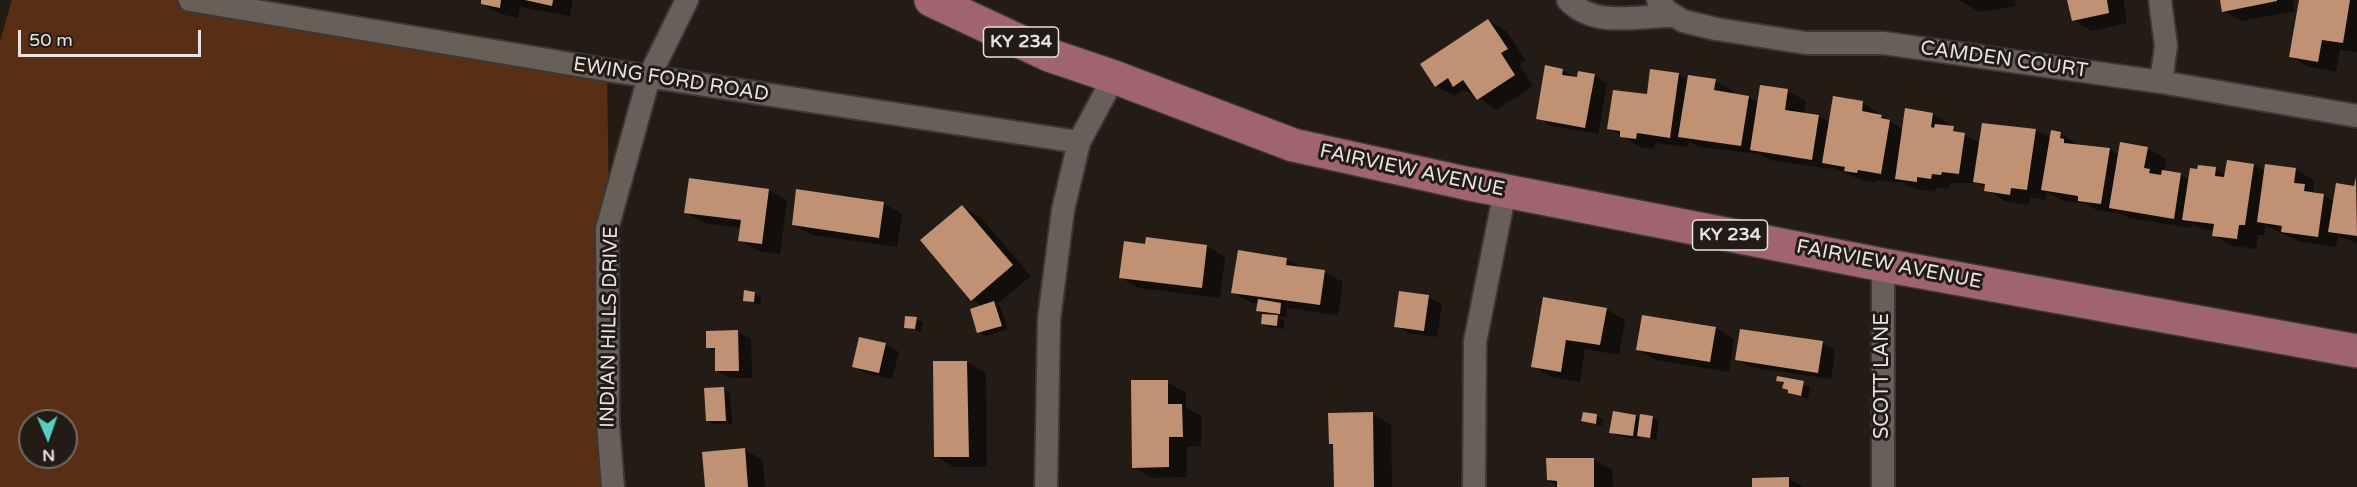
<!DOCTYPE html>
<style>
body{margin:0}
#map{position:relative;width:2357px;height:487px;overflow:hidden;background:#221b16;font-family:"Varela Round",sans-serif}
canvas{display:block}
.north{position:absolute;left:18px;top:409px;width:60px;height:60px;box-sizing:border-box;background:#221b16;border:2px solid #716b67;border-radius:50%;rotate:178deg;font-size:16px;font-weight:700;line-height:24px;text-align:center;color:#e8e3e0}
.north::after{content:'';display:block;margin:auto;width:21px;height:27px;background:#58cebf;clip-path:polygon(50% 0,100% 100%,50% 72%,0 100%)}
.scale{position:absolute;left:18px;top:30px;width:183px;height:27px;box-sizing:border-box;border:3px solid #e8e3e0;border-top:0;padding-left:8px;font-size:18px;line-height:21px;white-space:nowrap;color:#e8e3e0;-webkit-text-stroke:4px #221b16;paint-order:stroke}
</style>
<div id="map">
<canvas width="2357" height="487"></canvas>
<div class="north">N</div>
<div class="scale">50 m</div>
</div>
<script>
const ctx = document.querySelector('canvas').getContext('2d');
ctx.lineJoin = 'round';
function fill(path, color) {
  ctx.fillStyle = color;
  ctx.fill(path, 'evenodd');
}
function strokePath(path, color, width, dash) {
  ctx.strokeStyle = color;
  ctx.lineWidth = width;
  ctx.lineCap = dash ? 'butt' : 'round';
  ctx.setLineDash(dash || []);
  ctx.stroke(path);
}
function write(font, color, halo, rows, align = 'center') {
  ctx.font = font + ' "Varela Round",sans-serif';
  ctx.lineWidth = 6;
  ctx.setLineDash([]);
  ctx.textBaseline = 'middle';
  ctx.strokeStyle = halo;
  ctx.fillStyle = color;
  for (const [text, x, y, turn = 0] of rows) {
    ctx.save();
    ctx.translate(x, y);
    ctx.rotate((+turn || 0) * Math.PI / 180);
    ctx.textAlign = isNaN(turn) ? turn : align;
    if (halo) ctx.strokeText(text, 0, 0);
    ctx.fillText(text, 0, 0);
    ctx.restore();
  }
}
fill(new Path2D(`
 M12,0H193L607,70L613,487H0V41ZM30,421H66V457H30Z`), '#582f15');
fill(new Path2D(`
 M483,0H573L570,16L520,7L518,18L501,14L482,4Z
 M1960,0H2015L2016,6L1979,12Z
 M2069,0H2123L2127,23L2092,31L2073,20Z
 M2221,0H2293L2295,11L2242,21L2223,11Z
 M2301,0H2357V52L2340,50L2336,72L2309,67L2291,57Z
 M1488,20L1506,31L1526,60L1519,64L1533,86L1496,110L1475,95L1463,90L1454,96L1436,86Z
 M1562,70L1578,79L1594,75L1607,83L1598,134L1551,126L1538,118Z
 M1678,74L1688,80L1715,81L1734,92L1733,95L1748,97L1759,103L1788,91L1806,101L1804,114L1819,116L1830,123L1834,98L1863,103L1903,130L1906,110L1933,114L1951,125V128L1980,143L2036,130L2051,139L2060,133L2079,146L2109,149L2119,155L2147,148L2166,159L2164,171L2181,175L2189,180L2215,169L2226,175L2228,161L2254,165L2266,172L2296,170L2314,180L2313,190L2334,201L2355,188L2357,179V243L2338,236L2336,247L2301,242L2265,225L2264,235H2258L2256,249L2232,246L2214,235V231L2202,229L2193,224L2192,228L2129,218L2120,213L2098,211L2087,204L2061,200L2047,192L2045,200L2030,197L2029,205L2004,201L1978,183H1950L1949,189L1936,187L1935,192L1915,189L1900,181L1899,183L1877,180L1876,183L1864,181L1831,167V169L1770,160L1760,154L1699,147L1689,141L1688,147L1655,143L1654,149L1640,147L1609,128Z
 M690,180L769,190L787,201L780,254L759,251L740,240L742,228L704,223L686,212Z
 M883,203L902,214L897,247L812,235L793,225Z
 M963,207L981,218L1031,276L997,304L1000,306L1008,329L985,336L979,332L983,306L972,299Z
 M1146,245L1207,246L1225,257L1220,298L1139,288L1120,277Z
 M1286,259L1303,269L1324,272L1343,282L1338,315L1287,308L1286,317L1276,316L1284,321V329L1269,327L1262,323L1263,314L1258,311L1259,304L1251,303L1233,292Z
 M755,293L761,297L760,305L744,300Z
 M1428,297L1442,304L1437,337L1408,333L1395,326Z
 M1544,299L1606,309L1625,320L1619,355L1585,349L1580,382L1551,377L1533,366Z
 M916,319L923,322L921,332L906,327Z
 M1716,328L1734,339L1729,372L1656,360L1637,349Z
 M738,332L751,339L752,378H730L717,371L716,352L708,347Z
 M1822,343L1835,350L1831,379L1750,367L1736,359Z
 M886,344L899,352L892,379L867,374L854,366Z
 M934,362H967L986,373L987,467H954L935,456Z
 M1778,378L1810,387L1808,399L1790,393Z
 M1167,382L1186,393V408L1201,416V446L1187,447V477L1152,478L1134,467Z
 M724,389L730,393L732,424H714L708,421Z
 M1584,413L1603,419L1602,426L1583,421Z
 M1373,414L1391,425L1392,487H1335V446L1330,443Z
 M1636,416L1641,419L1653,417L1659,421L1656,440L1640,436L1639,439L1617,436L1611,432Z
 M744,450L763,460L765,487H706Z
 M1594,460L1612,470L1613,487H1559L1548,480Z
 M1788,478L1803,487H1753Z`), '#0007');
fill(new Path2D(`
 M481,0H501L500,8L481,4Z
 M525,0H553L552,6Z
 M2067,0H2107L2109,13L2072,21Z
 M2220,0H2277V1L2222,12Z
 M2299,0H2350L2343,43L2322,40L2318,62L2289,57Z
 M1488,19L1508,49L1501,53L1515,75L1477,100L1463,80L1453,87L1448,78L1435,87L1420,64Z
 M1545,65L1563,69L1562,75L1577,77L1578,71L1595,74L1585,128L1536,119Z
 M1650,69L1679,73L1670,138L1637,133L1636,139L1620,137V131L1607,129L1613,90L1647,94Z
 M1688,75L1716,79L1714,90L1749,96L1741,146L1678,137Z
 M1760,85L1788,89L1785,110L1819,115L1812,160L1750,150Z
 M1833,96L1863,101L1862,111L1882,115L1881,118L1890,120L1881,174L1858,170L1857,173L1844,171L1845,167L1822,163Z
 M1905,108L1933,113L1931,127L1934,128L1935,124L1954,126L1953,131L1965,133L1959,174L1942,172L1941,175L1932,174L1931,179L1917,177V182L1895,179Z
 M1982,123L2036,129L2027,190L2011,188L2010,195L1984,191L1985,184L1973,182Z
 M2051,130L2061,132L2060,138L2064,139V143L2110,148L2101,204L2078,201V196L2041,190Z
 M2120,142L2148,147L2144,168L2150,169L2149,173L2161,175L2162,170L2181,173L2174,219L2109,208Z
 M2227,160L2254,164L2245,225H2239L2237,239L2212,236L2214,224L2182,220L2190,168L2197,169L2198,165L2216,167L2215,176L2224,177Z
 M2265,164L2296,168L2294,183L2305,184L2304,191L2324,194L2318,237L2281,232L2282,226L2257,222Z
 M2356,177L2357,236L2328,232L2336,183L2354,186Z
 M689,178L769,189L762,244L738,241L741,220L684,213Z
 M796,189L884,202L879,238L792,225Z
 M962,205L1013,265L971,301L920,240Z
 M1146,237L1207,245L1202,288L1119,278L1124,241L1145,244Z
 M1238,250L1287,258L1286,265L1325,270L1320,305L1231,293Z
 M744,290L755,292L754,302L743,301Z
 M1399,291L1429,295L1424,331L1394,327Z
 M1543,297L1607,308L1600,345L1566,340L1561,372L1531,367Z
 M1258,299L1281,303L1280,314L1256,311Z
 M994,301L1002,326L977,333L970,309Z
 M1262,314L1278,315L1277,326L1261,324Z
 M1642,315L1716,327L1710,362L1636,350Z
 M905,316L917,317L915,329L904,328Z
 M1740,329L1823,341L1818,373L1735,360Z
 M738,330L739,371H715V348H706V331Z
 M859,337L886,343L879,373L852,367Z
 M933,361H967L969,457H934Z
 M1777,376L1804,381L1801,396L1788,393V390L1782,388L1784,382L1776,381Z
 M1131,380H1168V404H1182L1183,437H1169V467L1132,468Z
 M724,387L726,421H706L704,388Z
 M1613,411L1636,415L1633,436L1609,433Z
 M1373,412L1374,487H1334L1333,444H1329L1328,413Z
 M1583,412L1597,414L1596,424L1581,421Z
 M1640,414L1653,416L1650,438L1637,436Z
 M745,448L748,487H705L702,452Z
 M1546,458H1594V487H1557V481L1547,480Z
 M1789,477V487H1752V478Z`), '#c19174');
const street = new Path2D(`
 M190,0L607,70L1079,142L1114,77
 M1568,0C1595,29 1638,15 1674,16
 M1658,0L1667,11L1683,21L1716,29L1806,43H1883L2161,82L2357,116
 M2160,0L2166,46L2161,82
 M613,487L608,424L607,229L649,77L687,0
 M1046,487L1049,319L1063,210L1079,142
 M1474,487L1475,342L1505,191
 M1883,487V265`);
const primary = new Path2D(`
 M931,0L1049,55L1114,77L1293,145L1465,183L1883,265L2357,351`);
strokePath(street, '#3c3734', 26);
strokePath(primary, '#3c3734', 36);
strokePath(street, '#685f5a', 22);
strokePath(primary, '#9f646d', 33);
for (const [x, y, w] of [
 [1021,42,75],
 [1730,235,75]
]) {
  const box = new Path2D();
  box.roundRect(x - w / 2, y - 15, w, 30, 4.5);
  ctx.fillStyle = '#221b16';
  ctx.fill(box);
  strokePath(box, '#e8e3e0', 1.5);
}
write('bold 18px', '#e8e3e0', null, [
 ["KY 234",1021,42],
 ["KY 234",1730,235]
]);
write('20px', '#e8e3e0', '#221b16', [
 ["CAMDEN COURT",2004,60,8],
 ["EWING FORD ROAD",671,80,9],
 ["FAIRVIEW AVENUE",1412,171,12],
 ["FAIRVIEW AVENUE",1889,265,11],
 ["INDIAN HILLS DRIVE",610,327,-89],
 ["SCOTT LANE",1883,376,-90]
]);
</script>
